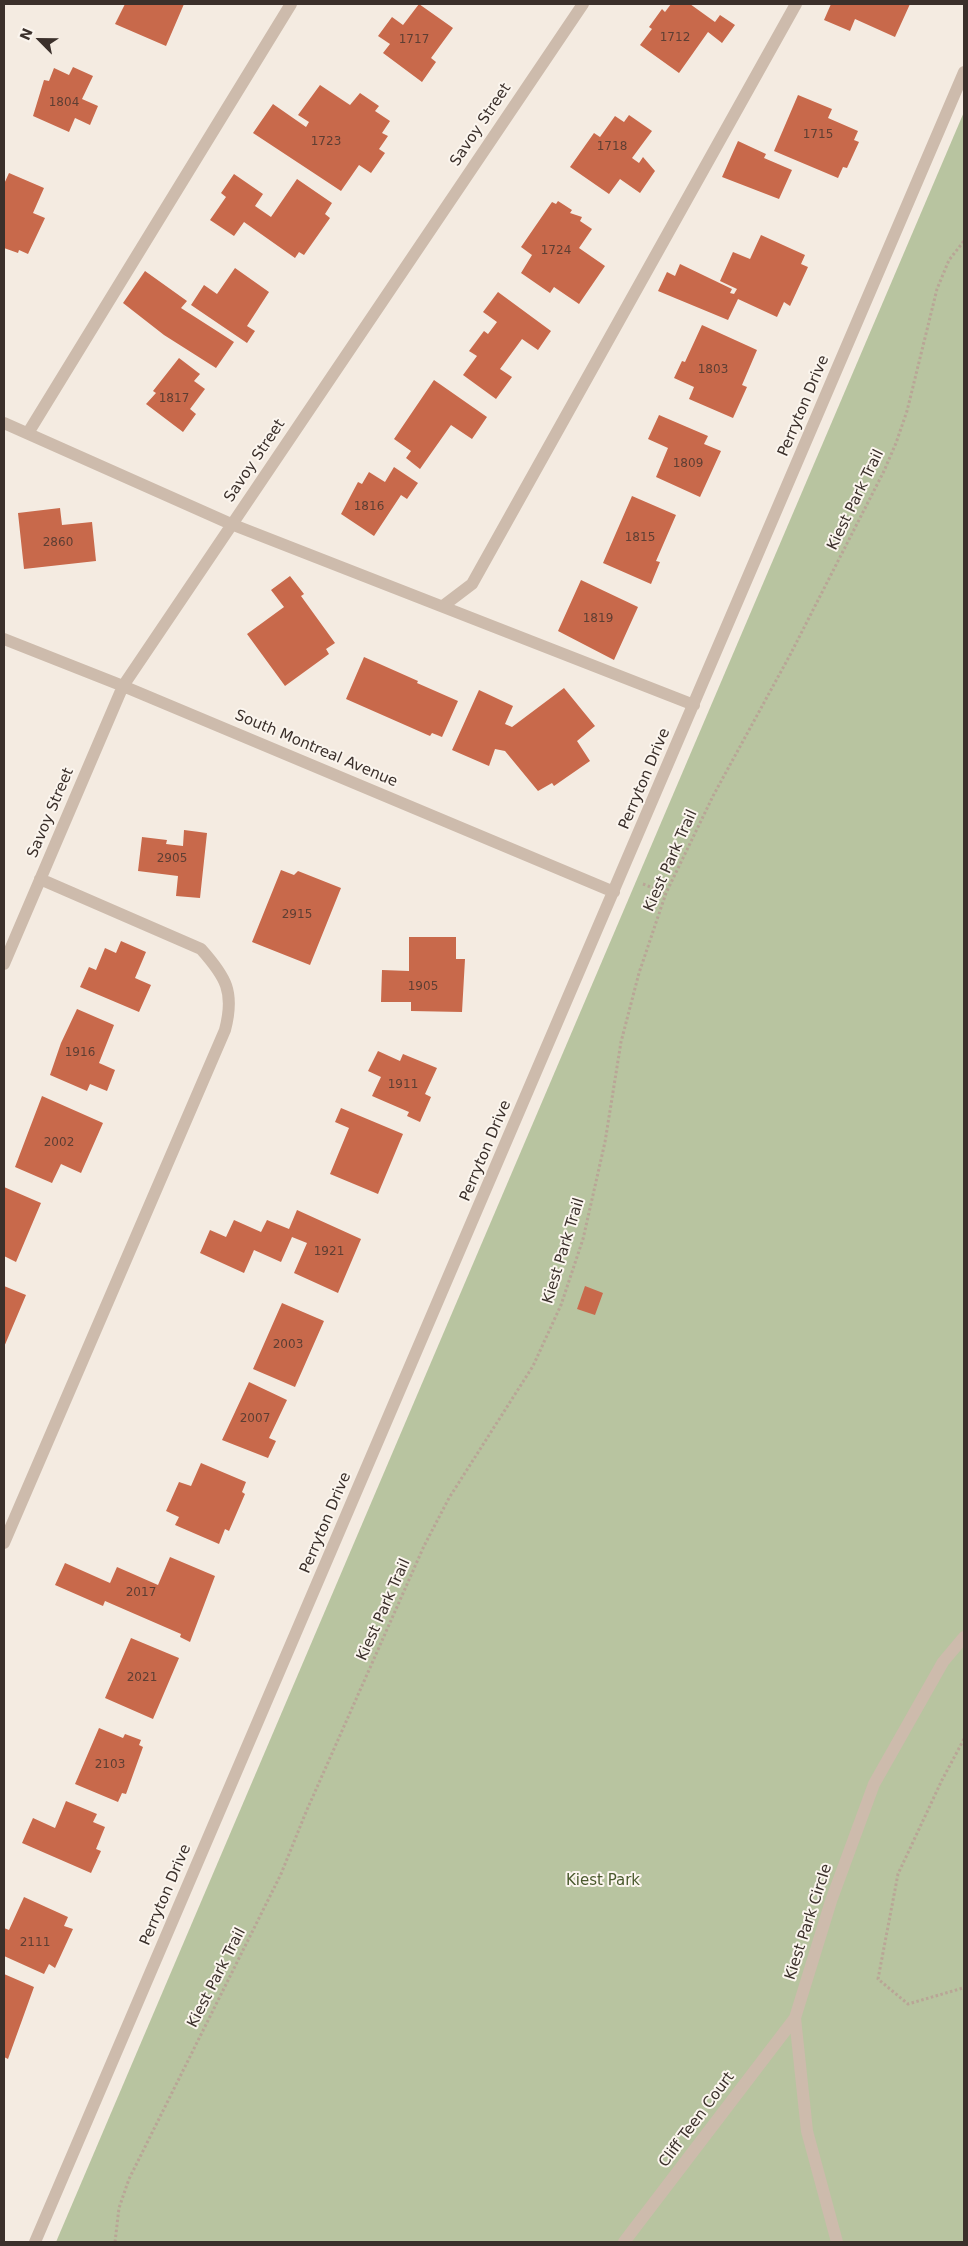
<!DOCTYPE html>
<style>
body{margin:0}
#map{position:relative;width:968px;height:2246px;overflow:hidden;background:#f4ebe1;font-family:"DejaVu Sans",sans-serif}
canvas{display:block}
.frame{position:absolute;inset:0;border:5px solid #3b302b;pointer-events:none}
.north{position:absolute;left:15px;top:15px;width:50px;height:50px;-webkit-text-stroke:4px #fbf5ee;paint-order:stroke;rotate:293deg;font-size:14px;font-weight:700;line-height:20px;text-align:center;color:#3b302b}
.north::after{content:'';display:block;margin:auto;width:18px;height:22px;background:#3b302b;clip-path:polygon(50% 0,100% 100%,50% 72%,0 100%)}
</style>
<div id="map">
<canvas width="968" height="2246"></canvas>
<div class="frame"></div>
<div class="north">N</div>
</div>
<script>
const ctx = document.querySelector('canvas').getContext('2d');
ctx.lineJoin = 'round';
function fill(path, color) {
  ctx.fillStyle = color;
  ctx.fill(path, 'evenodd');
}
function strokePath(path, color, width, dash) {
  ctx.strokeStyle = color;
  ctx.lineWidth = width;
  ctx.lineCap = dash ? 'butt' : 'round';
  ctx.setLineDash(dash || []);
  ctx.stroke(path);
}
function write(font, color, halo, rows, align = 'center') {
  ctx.font = font + ' "DejaVu Sans",sans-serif';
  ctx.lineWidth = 4;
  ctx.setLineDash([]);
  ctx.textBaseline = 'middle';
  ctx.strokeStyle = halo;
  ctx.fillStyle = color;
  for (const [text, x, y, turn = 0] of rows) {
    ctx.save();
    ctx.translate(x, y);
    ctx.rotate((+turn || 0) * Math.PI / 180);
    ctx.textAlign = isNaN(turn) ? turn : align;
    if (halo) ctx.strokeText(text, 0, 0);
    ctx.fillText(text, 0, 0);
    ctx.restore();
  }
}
fill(new Path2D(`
 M964,112V2242H56Z`), '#b8c4a0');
fill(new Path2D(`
 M125,4L130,5L184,4L166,46L115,24Z
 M419,4L453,28L431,58L436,62L422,82L383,53L390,44L378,36L392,17L403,25Z
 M671,4H690L715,22L720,15L735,25L722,43L708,32L679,73L640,45L652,29L649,27L662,9L665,12Z
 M831,4H910L895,37L855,19L850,31L824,20Z
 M73,67L93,76L82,99L98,106L90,125L75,118L69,132L33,116L44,80L49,81L54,68L69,75Z
 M320,85L350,105L360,93L379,106L375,111L390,121L382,133L388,136L379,149L385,153L371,173L359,165L341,191L253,133L273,104L306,127L309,122L298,115Z
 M798,95L832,109L828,118L858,131L854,140L859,142L847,168L843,167L838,178L774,151Z
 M629,115L652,131L632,158L639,163L643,157L655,171L640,193L620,179L609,194L570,167L594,133L600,137L615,116L624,122Z
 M738,141L766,154L764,158L792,170L779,199L722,177Z
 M9,173L44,188L33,213L45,218L28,254L19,250L18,253L4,248V184Z
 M234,174L263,194L255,206L271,217L297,179L332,203L325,214L330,218L304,255L299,252L295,258L244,222L234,236L210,220L226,197L221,193Z
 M558,201L572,210L570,213L582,217L580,221L592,229L579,248L605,266L579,304L554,287L550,293L521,273L532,255L521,247L552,202L556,204Z
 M761,235L805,255L801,264L808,267L790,306L784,302L777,317L738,299L728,320L658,291L667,272L675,276L680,264L732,289L730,293L734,294L737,289L720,281L733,252L750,259Z
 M235,268L269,292L247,326L255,331L247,343L191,305L204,285L217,294Z
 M145,271L187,301L181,308L234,342L216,368L164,335L123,303Z
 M498,292L551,331L538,350L522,339L500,369L512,377L496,399L463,375L477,356L469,351L484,331L488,334L497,322L483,312Z
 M702,325L757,350L742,385L747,387L733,418L689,399L694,387L674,378L682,361L685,362Z
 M179,358L200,374L194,381L205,389L190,409L196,414L183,432L146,404L156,393L153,391Z
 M434,380L487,417L472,439L451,425L420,469L406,458L411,451L394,439Z
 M659,415L708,436L704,444L721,451L700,497L656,477L668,448L648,439Z
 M394,467L418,483L407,499L401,495L374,536L341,514L358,482L362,484L369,472L385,482Z
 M632,496L676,515L656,561L660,562L651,584L603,563Z
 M60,508L62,525L92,522L96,561L24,569L18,513Z
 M290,576L304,594L301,596L335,643L326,649L329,654L285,686L247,634L284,607L271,590Z
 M581,580L638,607L614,660L558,631Z
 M364,657L418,681L417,683L458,701L442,737L432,733L430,736L346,699Z
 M564,688L595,726L577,741L590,761L554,786L552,783L538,791L505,751L495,749L489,766L452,750L479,690L513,706L505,724L512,727Z
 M184,830L207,833L200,898L176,896L178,876L138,871L142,837L167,840L166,844L183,846Z
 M281,870L294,875L298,871L341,888L310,965L252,942Z
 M409,937H456V959H465L462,1012L411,1011V1002H381L382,970L409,971Z
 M121,941L146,952L135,978L151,985L139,1012L80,987L89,967L96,970L105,948L116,953Z
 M77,1009L114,1025L99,1063L115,1070L107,1091L90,1084L87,1091L50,1075L61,1043Z
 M378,1051L400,1061L403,1054L437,1068L425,1094L431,1097L420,1122L407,1116L409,1112L372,1096L381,1077L368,1071Z
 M42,1096L103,1123L81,1173L61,1164L52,1183L15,1167Z
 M341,1108L403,1134L378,1194L330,1174L349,1128L335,1122Z
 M4,1187L41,1203L16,1262L4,1256Z
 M297,1210L361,1239L338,1293L294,1273L307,1243L292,1237L281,1262L254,1250L244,1273L200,1253L210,1230L226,1237L234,1220L261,1232L267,1220L289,1229Z
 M4,1286L26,1295L4,1347Z
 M585,1286L603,1293L595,1315L577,1309Z
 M282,1303L324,1321L295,1387L253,1369Z
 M249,1382L287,1400L269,1438L276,1441L268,1458L222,1440Z
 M201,1463L246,1482L242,1492L245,1494L229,1531L225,1529L219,1544L175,1525L179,1517L166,1511L179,1482L191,1486Z
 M170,1557L215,1576L190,1642L180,1637L181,1634L105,1601L103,1606L55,1585L65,1563L110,1583L117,1567L158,1585Z
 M131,1638L179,1658L153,1719L105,1698Z
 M99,1728L123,1738L125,1734L141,1740L139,1745L143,1747L126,1794L122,1793L118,1802L75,1784Z
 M66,1801L97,1814L93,1822L105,1827L96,1849L101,1851L91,1873L22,1843L33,1818L55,1828Z
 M24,1897L68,1917L64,1926L73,1929L55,1968L49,1964L44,1974L4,1956V1928L9,1930Z
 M4,1974L34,1987L8,2059L4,2057Z`), '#c8694b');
strokePath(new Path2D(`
 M643,884L666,893
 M964,1739L942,1780L898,1874L878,1979L908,2004L963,1988L964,1989
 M115,2242L119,2208L129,2179L281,1874L306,1812L424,1546L449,1498L533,1366L561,1305L583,1239L605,1142L621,1042L639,973L666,893L713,796L790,655L884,471L896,443L907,411L937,289L949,260L964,241`), '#b9a596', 3, [2.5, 2.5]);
strokePath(new Path2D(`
 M4,423L231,524L694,705
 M28,433L291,4
 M443,606L472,584L796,4
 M4,639L123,686L614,892
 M4,964L123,686L583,4
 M4,1543L225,1030C235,992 226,977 201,949L40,879
 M35,2242L964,72
 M624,2242L795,2018
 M837,2242L807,2131L795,2018L831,1901L874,1784L943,1662L964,1637`), '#cdbbac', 12);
write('12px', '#5e3e33', null, [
 ["1712",675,38],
 ["1717",414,40],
 ["1804",64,103],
 ["1715",818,135],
 ["1723",326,142],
 ["1718",612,147],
 ["1724",556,251],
 ["1803",713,370],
 ["1817",174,399],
 ["1809",688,464],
 ["1816",369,507],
 ["1815",640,538],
 ["2860",58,543],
 ["1819",598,619],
 ["2905",172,859],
 ["2915",297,915],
 ["1905",423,987],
 ["1916",80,1053],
 ["1911",403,1085],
 ["2002",59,1143],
 ["1921",329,1252],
 ["2003",288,1345],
 ["2007",255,1419],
 ["2017",141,1593],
 ["2021",142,1678],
 ["2103",110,1765],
 ["2111",35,1943]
]);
write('15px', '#3b302b', '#fbf5ee', [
 ["Savoy Street",481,125,-56],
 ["Perryton Drive",804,406,-67],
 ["Savoy Street",255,461,-56],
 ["Kiest Park Trail",856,500,-64],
 ["South Montreal Avenue",316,749,23],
 ["Perryton Drive",645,779,-67],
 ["Savoy Street",51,813,-67],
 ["Kiest Park Trail",671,861,-66],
 ["Perryton Drive",486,1151,-67],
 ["Kiest Park Trail",564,1251,-73],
 ["Perryton Drive",326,1523,-67],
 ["Kiest Park Trail",384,1610,-66],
 ["Perryton Drive",166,1895,-67],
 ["Kiest Park Circle",809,1922,-72],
 ["Kiest Park Trail",217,1978,-63],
 ["Cliff Teen Court",697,2120,-53]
]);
write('15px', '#4a5a2e', '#fbf5ee', [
 ["Kiest Park",603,1881]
]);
</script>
